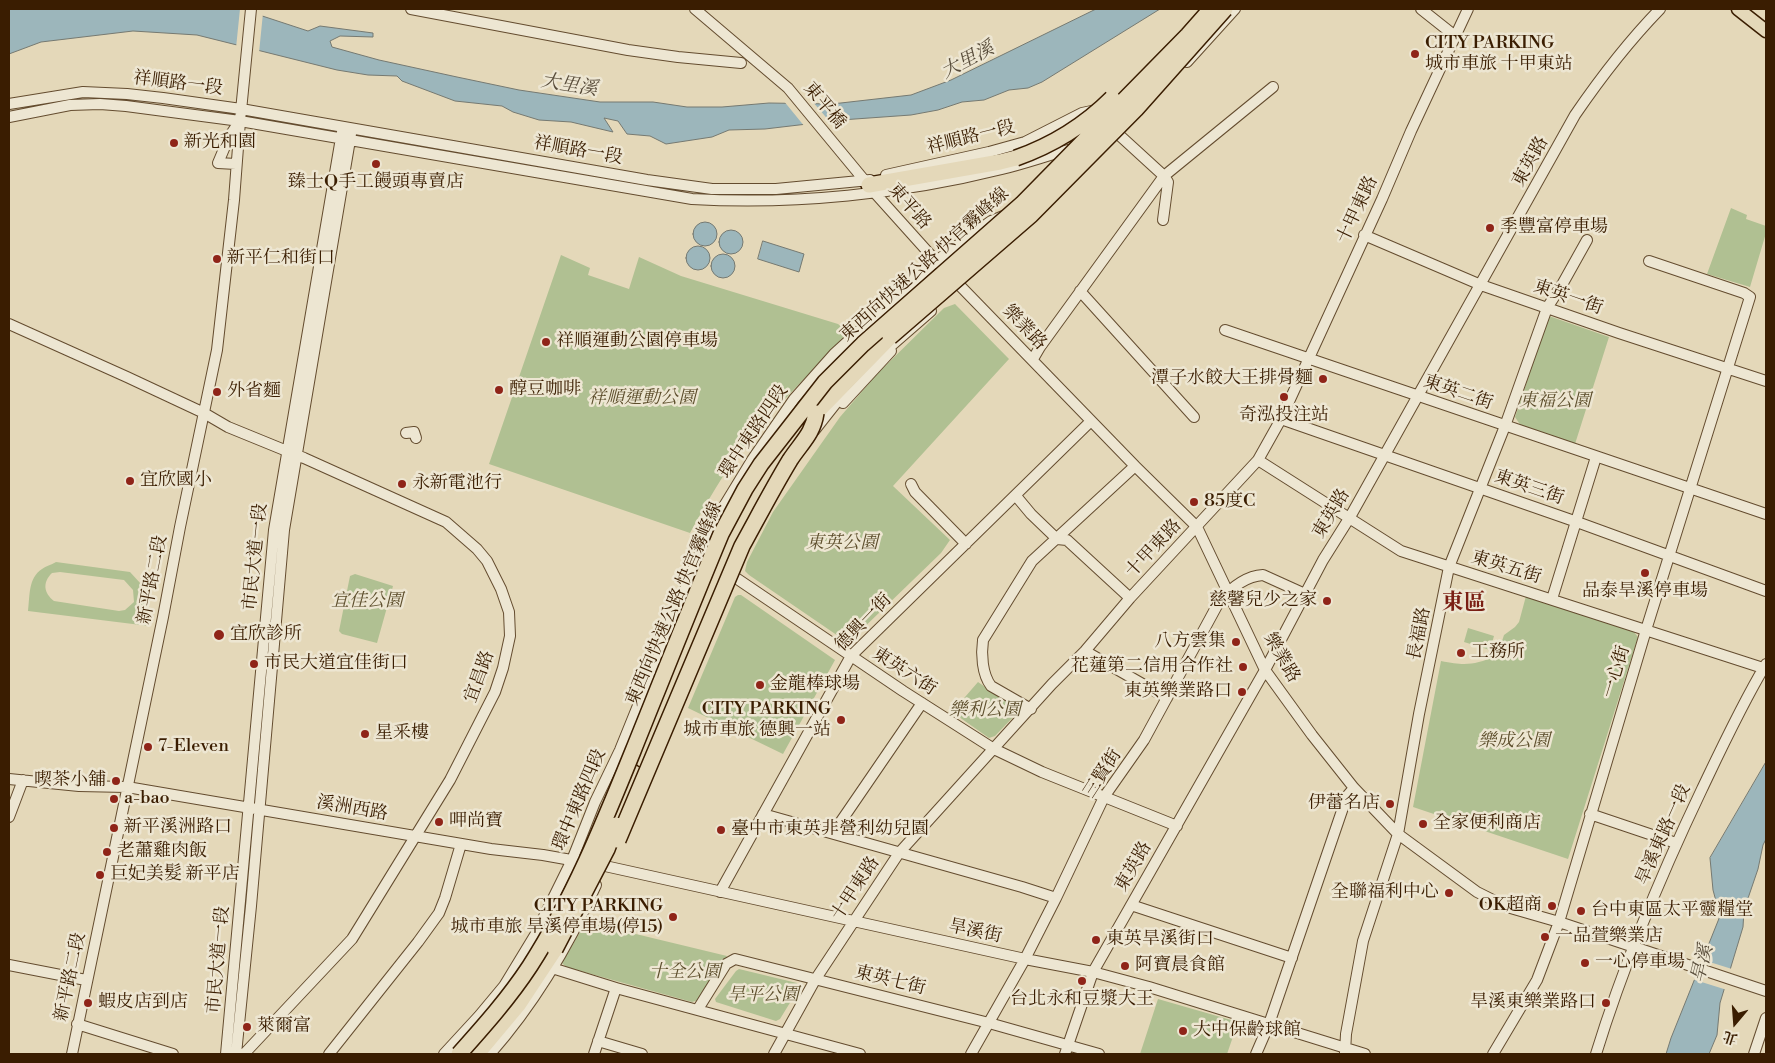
<!DOCTYPE html>
<meta charset="utf-8">
<style>
body{margin:0}
#map{position:relative;width:1775px;height:1063px;overflow:hidden;background:#e4d8b9;font-family:"Libre Bodoni","Noto Serif TC",serif}
canvas{display:block}
.frame{position:absolute;inset:0;border:10px solid #3a1d01;pointer-events:none}
.north{position:absolute;left:1710px;top:998px;width:50px;height:50px;-webkit-text-stroke:4px #ede6d2;paint-order:stroke;rotate:198deg;font-size:14px;font-weight:700;line-height:20px;text-align:center;color:#3a1d01}
.north::after{content:'';display:block;margin:auto;width:18px;height:22px;background:#3a1d01;clip-path:polygon(50% 0,100% 100%,50% 72%,0 100%)}
</style>
<div id="map">
<canvas width="1775" height="1063"></canvas>
<div class="frame"></div>
<div class="north">北</div>
</div>
<script>
const ctx = document.querySelector('canvas').getContext('2d');
ctx.lineJoin = 'round';
function fill(path, color) {
  ctx.fillStyle = color;
  ctx.fill(path, 'evenodd');
}
function strokePath(path, color, width, dash) {
  ctx.strokeStyle = color;
  ctx.lineWidth = width;
  ctx.lineCap = dash ? 'butt' : 'round';
  ctx.setLineDash(dash || []);
  ctx.stroke(path);
}
function write(font, color, halo, rows, align = 'center') {
  ctx.font = font + ' "Libre Bodoni","Noto Serif TC",serif';
  ctx.lineWidth = 5;
  ctx.setLineDash([]);
  ctx.textBaseline = 'middle';
  ctx.strokeStyle = halo;
  ctx.fillStyle = color;
  for (const [text, x, y, turn = 0] of rows) {
    ctx.save();
    ctx.translate(x, y);
    ctx.rotate((+turn || 0) * Math.PI / 180);
    ctx.textAlign = isNaN(turn) ? turn : align;
    if (halo) ctx.strokeText(text, 0, 0);
    ctx.fillText(text, 0, 0);
    ctx.restore();
  }
}
fill(new Path2D(`
 M1731,208L1747,215L1746,219L1766,226V233L1750,287L1707,274Z
 M561,255L590,268L588,275L629,289L639,257L681,276L838,324L849,333C814,369 777,405 745,445C724,472 706,504 690,533L489,464Z
 M955,304L1009,359L893,486L950,540L941,553L852,639L847,642L749,575L745,571L747,562L773,512L840,417L877,374L944,308Z
 M1549,316L1609,337L1575,444L1521,426L1515,417Z
 M56,562L130,572L141,584L146,597L145,603L135,613L149,615V626L28,611C30,596 28,578 42,569C46,566 51,565 56,562ZM60,572L124,580L133,590L134,602L125,610L119,611L54,601C44,593 42,583 52,573Z
 M355,574L393,586L377,643L342,634L339,631L350,576Z
 M738,595H741L835,660L783,754L688,708L735,597Z
 M1526,596L1633,631L1638,637L1568,859L1413,807L1441,661C1466,666 1473,665 1497,656L1504,635L1515,627L1519,622Z
 M1468,628L1494,636L1490,650L1464,642Z
 M978,682L1014,707L1016,714L995,736L989,738L952,712Z
 M586,922L727,956L699,1000L692,1002L566,967L562,963Z
 M739,969L797,983L799,988L780,1019L776,1021L716,1002L715,999L736,971Z
 M1158,999L1238,1022L1227,1054H1140Z`), '#b0c092');
const water = new Path2D(`
 M9,9H241L308,31L320,26L373,33V37L340,36L330,41L332,47L379,60L457,77L519,90L600,102H653L687,107H722L769,103L832,104L911,95L951,80L1096,9H1160L1042,82L1028,88L1009,90L984,100L962,102L938,110L911,115L841,120L765,129L729,130L712,137L666,144L650,136L627,134L618,121L604,118L613,132L571,122L539,120L513,112L502,106L455,101L402,81L397,76L368,75L337,70L197,35L133,31L41,42L9,54Z
 M693 234a12 12 0 1 1 24 0a12 12 0 1 1-24 0Z
 M719 242a12 12 0 1 1 24 0a12 12 0 1 1-24 0Z
 M763,241L804,254L799,272L758,259Z
 M686 258a12 12 0 1 1 24 0a12 12 0 1 1-24 0Z
 M711 266a12 12 0 1 1 24 0a12 12 0 1 1-24 0Z
 M1766,762V839L1763,845L1758,869L1744,910L1743,927L1720,1003L1717,1035L1709,1054H1666L1671,1038L1720,916L1713,890L1710,858Z`);
fill(water, '#9cb6bb');
strokePath(water, '#757971', 1);
fill(new Path2D(`
 M240,9H250L263,13L259,53L236,48Z
 M783,100L812,101L831,123L805,127Z
 M1700,959L1732,969L1727,990L1692,979Z`), '#e4d8b9');
const minor = new Path2D(`
 M411,9L628,50L678,57L741,63
 M695,9L788,88L874,192L936,261L1135,466L1197,527L1265,670L1312,735L1354,788L1398,834L1477,892L1507,907L1559,922L1766,991
 M1421,9L1455,36
 M1187,62L1235,9
 M9,104L83,92L127,94L163,98L241,109L647,180L712,189H776L870,180
 M9,117L70,105L100,104L126,106L240,121L692,199C794,205 902,194 1002,169C1027,163 1051,154 1076,148
 M236,164L218,163L229,137L239,122
 M886,175L989,152L1025,142L1082,113L1096,110
 M1163,220L1168,182L1164,176L1273,87
 M1364,235L1481,285L1619,333L1766,381
 M1080,291L1194,417
 M9,324L127,377L204,413L228,427L304,458L446,522L477,549L487,561L501,589L509,612L510,636L503,668L495,692L450,780L352,939L244,1054
 M1225,330L1766,514
 M884,352L931,311
 M1033,359L1040,347L1164,176L1117,133
 M843,403L891,351
 M1281,419L1577,522L1766,591
 M814,431L844,393
 M406,433L414,432L416,438
 M1258,460L1401,551L1763,668
 M911,484L915,492L966,544
 M1016,496L1031,514L1057,539L1067,540L1130,598
 M733,576L903,691L994,749L1042,772L1177,826
 M1552,599L1596,457
 M1085,651L1167,698
 M1031,709L991,686C982,674 981,654 983,640L1032,561L1135,466
 M9,779L79,786L127,787L491,849L543,855L605,866L1025,959L1093,972L1149,987L1365,1054
 M763,814L1022,887L1056,898
 M1590,814L1676,843
 M9,817L23,780
 M833,833L922,703
 M720,892L851,656L1091,421
 M1131,905L1292,958
 M9,965L86,980
 M552,968L616,988L860,1054
 M698,1009L726,964L735,959L989,1023L1099,1054
 M77,1024L173,1054
 M598,1041L642,1054
 M1345,1053L1346,1034L1363,941L1398,834L1419,714L1449,567L1505,426L1547,308L1563,283L1587,240
 M72,1054L163,617L180,527L217,350L234,200L240,121L251,9
 M226,1054L274,530L342,132
 M236,1054L251,906L284,530L351,134
 M329,1054L418,942L439,913L445,898L461,844
 M444,1054L479,1016L504,986L535,935L572,860L595,802L620,750L697,560L724,506L752,460L794,399L834,354L936,261L991,221L1003,216
 M490,1054C534,1004 569,945 596,885
 M594,1054L616,988
 M774,1054L815,980L899,853L1052,684L1085,651L1130,598L1258,460L1281,419L1382,199L1411,131L1468,9
 M971,1054L1025,959L1056,898L1104,797L1144,740L1219,602C1230,589 1246,576 1263,575L1305,594
 M1065,1054L1093,972L1265,670L1323,560L1350,517L1575,115C1601,77 1628,42 1660,9
 M1256,1054L1269,1024L1347,796L1354,788
 M1493,1054L1537,980L1559,922L1646,630L1750,297L1744,293L1649,261
 M1596,1054C1624,963 1661,875 1702,789C1722,747 1742,704 1766,664
 M1754,1054L1766,1018`);
const major = new Path2D(`
 M1738,9L1766,31`);
const highway = new Path2D(`
 M869,185L1000,162L1016,158
 M642,759L695,631L744,518L756,497L784,454L813,416L890,337
 M477,1054L518,1005L555,949`);
strokePath(minor, '#644c2f', 12);
strokePath(major, '#3a1d01', 15);
strokePath(highway, '#3a1d01', 18);
strokePath(minor, '#ede6d2', 10);
strokePath(major, '#e4d8b9', 12);
strokePath(highway, '#e4d8b9', 15);
const highwayBridge = new Path2D(`
 M1016,158C1053,145 1084,126 1112,98
 M890,337L1031,215L1136,109L1225,9
 M618,840L742,546C758,517 773,488 790,460C801,443 813,434 816,413
 M555,949L607,849L616,825
 M459,1054C484,1026 509,998 530,966C573,899 603,825 633,751C662,679 691,606 721,534L745,489L761,464L825,382L863,344L1022,204L1188,35L1211,9`);
strokePath(highwayBridge, '#3a1d01', 18, []);
strokePath(highwayBridge, '#e4d8b9', 15);
for (const [x, y, r, color] of [
 [1415,54,5,"#8f2418"],
 [174,143,5,"#8f2418"],
 [376,164,5,"#8f2418"],
 [1490,228,5,"#8f2418"],
 [217,259,5,"#8f2418"],
 [546,342,5,"#8f2418"],
 [1323,379,5,"#8f2418"],
 [499,390,5,"#8f2418"],
 [217,392,5,"#8f2418"],
 [1284,397,5,"#8f2418"],
 [130,481,5,"#8f2418"],
 [402,484,5,"#8f2418"],
 [1194,502,5,"#8f2418"],
 [1645,573,5,"#8f2418"],
 [1327,601,5,"#8f2418"],
 [219,635,6,"#8f2418"],
 [1236,642,5,"#8f2418"],
 [1461,653,5,"#8f2418"],
 [254,664,5,"#8f2418"],
 [1243,667,5,"#8f2418"],
 [760,685,5,"#8f2418"],
 [1242,692,5,"#8f2418"],
 [841,720,5,"#8f2418"],
 [365,734,5,"#8f2418"],
 [148,747,5,"#8f2418"],
 [116,781,5,"#8f2418"],
 [114,799,5,"#8f2418"],
 [1390,804,5,"#8f2418"],
 [439,822,5,"#8f2418"],
 [1423,824,5,"#8f2418"],
 [114,828,5,"#8f2418"],
 [721,830,5,"#8f2418"],
 [107,852,5,"#8f2418"],
 [100,875,5,"#8f2418"],
 [1449,893,5,"#8f2418"],
 [1552,906,5,"#8f2418"],
 [1581,911,5,"#8f2418"],
 [673,917,5,"#8f2418"],
 [1545,937,5,"#8f2418"],
 [1096,940,5,"#8f2418"],
 [1585,963,5,"#8f2418"],
 [1125,966,5,"#8f2418"],
 [1082,981,5,"#8f2418"],
 [88,1003,5,"#8f2418"],
 [1606,1003,5,"#8f2418"],
 [247,1027,5,"#8f2418"],
 [1183,1031,5,"#8f2418"]
]) {
  const dot = new Path2D();
  dot.arc(x, y, r, 0, 2 * Math.PI);
  ctx.fillStyle = color;
  ctx.fill(dot);
  strokePath(dot, '#ede6d2', 2);
}
write('18px', '#3a1d01', '#ede6d2', [
 ["CITY PARKING",1425,44],
 ["城市車旅 十甲東站",1425,65],
 ["新光和園",184,143],
 ["臻士Q手工饅頭專賣店",376,183,"center"],
 ["季豐富停車場",1500,228],
 ["新平仁和街口",227,259],
 ["祥順運動公園停車場",556,342],
 ["潭子水餃大王排骨麵",1313,379,"right"],
 ["醇豆咖啡",509,390],
 ["外省麵",227,392],
 ["奇泓投注站",1284,416,"center"],
 ["宜欣國小",140,481],
 ["永新電池行",412,484],
 ["85度C",1204,502],
 ["品泰旱溪停車場",1645,592,"center"],
 ["慈馨兒少之家",1317,601,"right"],
 ["宜欣診所",230,635],
 ["八方雲集",1226,642,"right"],
 ["工務所",1471,653],
 ["市民大道宜佳街口",264,664],
 ["花蓮第二信用合作社",1233,667,"right"],
 ["金龍棒球場",770,685],
 ["東英樂業路口",1232,692,"right"],
 ["CITY PARKING",831,710,"right"],
 ["城市車旅 德興一站",831,731,"right"],
 ["星釆樓",375,734],
 ["7-Eleven",158,747],
 ["喫茶小舖",106,781,"right"],
 ["a-bao",124,799],
 ["伊蕾名店",1380,804,"right"],
 ["呷尚寶",449,822],
 ["全家便利商店",1433,824],
 ["新平溪洲路口",124,828],
 ["臺中市東英非營利幼兒園",731,830],
 ["老蕭雞肉飯",117,852],
 ["巨妃美髮 新平店",110,875],
 ["全聯福利中心",1439,893,"right"],
 ["OK超商",1542,906,"right"],
 ["CITY PARKING",663,907,"right"],
 ["城市車旅 旱溪停車場(停15)",663,928,"right"],
 ["台中東區太平靈糧堂",1591,911],
 ["一品萱樂業店",1555,937],
 ["東英旱溪街口",1106,940],
 ["一心停車場",1595,963],
 ["阿寶晨食館",1135,966],
 ["台北永和豆漿大王",1082,1000,"center"],
 ["蝦皮店到店",98,1003],
 ["旱溪東樂業路口",1596,1003,"right"],
 ["萊爾富",257,1027],
 ["大中保齡球館",1193,1031]
], 'left');
write('18px', '#3a1d01', '#ede6d2', [
 ["祥順路一段",178,84,7],
 ["東平橋",824,106,50],
 ["祥順路一段",971,138,-14],
 ["祥順路一段",578,151,10],
 ["東英路",1531,162,-61],
 ["東平路",909,207,49],
 ["十甲東路",1358,210,-65],
 ["東西向快速公路 快官霧峰線",925,265,-42],
 ["東英一街",1568,298,19],
 ["樂業路",1024,328,46],
 ["東英二街",1458,393,19],
 ["環中東路四段",754,432,-56],
 ["東英三街",1529,488,19],
 ["東英路",1332,514,-59],
 ["十甲東路",1154,549,-47],
 ["市民大道一段",256,557,-84],
 ["東英五街",1506,568,17],
 ["新平路二段",153,580,-79],
 ["東西向快速公路 快官霧峰線",675,604,-67],
 ["德興一街",864,623,-46],
 ["長福路",1420,634,-79],
 ["樂業路",1281,658,60],
 ["東英六街",904,672,33],
 ["一心街",1617,672,-73],
 ["宜昌路",480,677,-70],
 ["三賢街",1103,774,-57],
 ["環中東路四段",580,800,-67],
 ["溪洲西路",352,809,10],
 ["旱溪東路一段",1664,835,-66],
 ["東英路",1134,867,-60],
 ["十甲東路",856,889,-57],
 ["旱溪街",975,932,12],
 ["市民大道一段",219,960,-85],
 ["新平路二段",71,977,-78],
 ["東英七街",890,981,14]
]);
write('italic 18px', '#5d4e2c', '#ede6d2', [
 ["祥順運動公園",642,399],
 ["東福公園",1555,402],
 ["東英公園",842,544],
 ["宜佳公園",367,602],
 ["樂利公園",985,711],
 ["樂成公園",1514,742],
 ["十全公園",685,973],
 ["旱平公園",763,996]
]);
write('italic 19px', '#574b39', '#ede6d2', [
 ["大里溪",968,61,-28],
 ["大里溪",569,86,9],
 ["旱溪",1703,964,-76]
]);
write('bold 22px', '#7a1f14', '#ede6d2', [
 ["東區",1464,604]
]);
</script>
